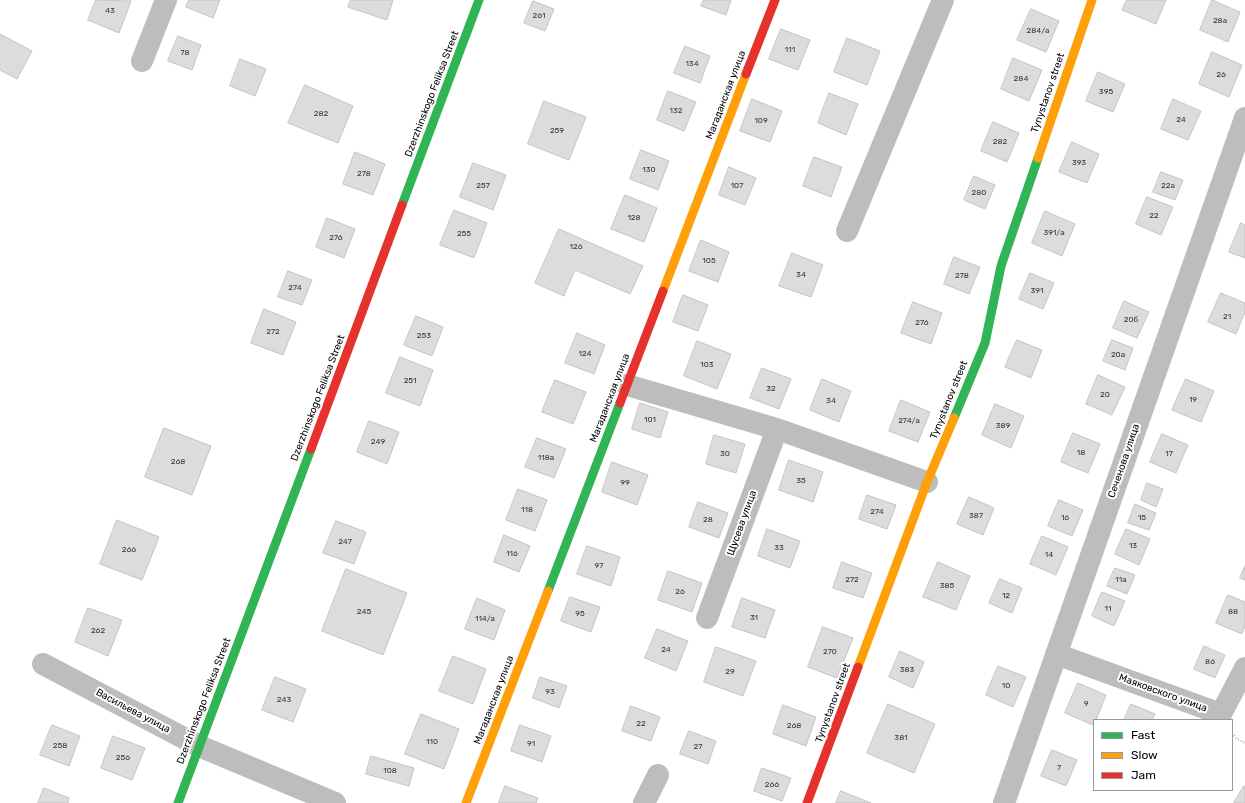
<!DOCTYPE html>
<meta charset="utf-8">
<style>
body{margin:0}
#map{position:relative;width:1245px;height:803px;overflow:hidden;background:#fff;font-family:Rubik,sans-serif}
canvas{display:block}
.legend{position:absolute;left:1093px;top:719px;width:140px;height:72px;box-sizing:border-box;background:#fff;border:1px solid #999;margin:0;padding:5px 7px;list-style:none;font-size:12px;color:#000}
.legend li{display:flex;align-items:center;gap:8px;height:20px}
.legend b{width:20px;border:1px solid #999}
</style>
<div id="map">
<canvas width="1245" height="803"></canvas>
<ul class="legend">
<li><b style="height:5px;background:#30b455"></b>Fast</li>
<li><b style="height:5px;background:#ff9f0a"></b>Slow</li>
<li><b style="height:5px;background:#e5322d"></b>Jam</li>
</ul>
</div>
<script>
const ctx = document.querySelector('canvas').getContext('2d');
ctx.lineJoin = 'round';
function fill(path, color) {
  ctx.fillStyle = color;
  ctx.fill(path, 'evenodd');
}
function strokePath(path, color, width, dash) {
  ctx.strokeStyle = color;
  ctx.lineWidth = width;
  ctx.lineCap = dash ? 'butt' : 'round';
  ctx.setLineDash(dash || []);
  ctx.stroke(path);
}
function write(font, color, halo, rows, align = 'center') {
  ctx.font = font + ' Rubik,sans-serif';
  ctx.lineWidth = 4;
  ctx.setLineDash([]);
  ctx.textBaseline = 'middle';
  ctx.strokeStyle = halo;
  ctx.fillStyle = color;
  for (const [text, x, y, turn = 0] of rows) {
    ctx.save();
    ctx.translate(x, y);
    ctx.rotate((+turn || 0) * Math.PI / 180);
    ctx.textAlign = isNaN(turn) ? turn : align;
    if (halo) ctx.strokeText(text, 0, 0);
    ctx.fillText(text, 0, 0);
    ctx.restore();
  }
}
const building = new Path2D(`
 M96,0L131,1L119,33L88,20Z
 M189,0H220L213,18L186,7Z
 M351,0H393L387,20L348,7Z
 M704,0H731L726,15L701,6Z
 M1127,0H1166L1156,24L1122,10Z
 M1212,0L1240,12L1228,42L1200,30Z
 M533,1L554,9L545,31L524,23Z
 M1031,9L1059,21L1046,52L1017,40Z
 M781,29L810,40L798,70L769,59Z
 M0,34L32,51L17,79L0,70Z
 M178,36L201,45L192,70L168,61Z
 M847,38L880,51L867,85L834,72Z
 M685,46L710,56L700,83L674,73Z
 M1212,52L1242,65L1229,97L1199,84Z
 M1013,58L1042,70L1029,101L1001,89Z
 M240,59L266,69L255,96L230,86Z
 M1098,72L1125,84L1113,112L1086,101Z
 M305,85L353,106L338,143L288,123Z
 M668,91L696,102L684,131L657,120Z
 M829,93L858,104L846,135L818,123Z
 M752,99L782,111L770,142L740,131Z
 M1173,99L1201,111L1188,140L1161,129Z
 M544,101L586,117L569,160L528,144Z
 M993,122L1019,133L1007,162L981,151Z
 M1072,142L1099,154L1087,183L1059,172Z
 M641,150L669,161L658,190L630,179Z
 M355,152L385,164L373,195L343,184Z
 M814,157L842,167L831,197L803,186Z
 M473,163L506,175L493,210L460,197Z
 M729,167L756,178L745,205L719,195Z
 M1161,172L1183,180L1175,200L1153,192Z
 M974,176L995,185L985,209L964,200Z
 M625,195L657,208L644,242L611,229Z
 M1147,197L1173,207L1161,235L1136,224Z
 M454,210L487,223L474,258L440,245Z
 M1045,211L1075,224L1062,256L1032,243Z
 M327,218L355,229L344,258L316,247Z
 M1241,223L1245,225V258L1229,252Z
 M559,229L643,266L630,294L575,270L564,296L535,283Z
 M701,240L729,252L718,282L689,271Z
 M792,253L823,265L811,297L779,286Z
 M954,257L980,267L969,294L944,284Z
 M288,271L312,280L302,305L278,297Z
 M1030,273L1054,283L1043,309L1019,299Z
 M1221,293L1245,303V312L1236,334L1208,322Z
 M683,295L708,305L698,331L673,322Z
 M1124,301L1149,312L1137,338L1113,328Z
 M913,302L942,313L931,344L901,333Z
 M264,309L296,322L283,355L251,343Z
 M416,316L443,327L432,356L404,345Z
 M577,333L605,345L594,374L565,363Z
 M1017,340L1042,350L1031,378L1005,367Z
 M1112,340L1133,348L1125,370L1103,361Z
 M697,341L731,354L717,389L684,376Z
 M400,357L433,370L420,406L386,393Z
 M762,368L791,379L779,409L750,398Z
 M1098,375L1125,387L1112,415L1086,404Z
 M822,379L851,391L839,422L810,410Z
 M1186,379L1214,391L1201,422L1172,410Z
 M555,380L586,392L573,424L542,412Z
 M901,400L930,412L918,442L889,431Z
 M640,403L668,412L660,438L632,429Z
 M995,404L1024,416L1011,448L982,435Z
 M369,421L399,432L387,464L357,452Z
 M164,428L211,446L192,495L145,477Z
 M1073,433L1100,444L1088,473L1061,462Z
 M1162,434L1188,445L1176,473L1150,462Z
 M714,435L745,444L736,473L706,464Z
 M537,438L566,449L554,478L525,467Z
 M789,460L823,472L813,502L779,490Z
 M612,462L648,475L637,505L602,492Z
 M1147,483L1163,489L1156,507L1141,500Z
 M518,489L547,500L535,531L506,520Z
 M867,495L896,505L887,529L859,519Z
 M969,497L994,508L983,535L957,524Z
 M1059,500L1083,510L1072,536L1048,526Z
 M698,502L728,513L719,538L689,527Z
 M1135,504L1156,513L1149,530L1128,523Z
 M117,520L159,537L142,580L100,564Z
 M336,521L366,532L354,564L323,553Z
 M767,529L800,541L790,568L758,556Z
 M1126,529L1150,539L1139,565L1115,554Z
 M504,535L530,546L519,572L494,562Z
 M1042,536L1068,547L1056,575L1030,564Z
 M587,546L620,557L611,586L577,574Z
 M842,562L872,573L863,598L833,588Z
 M938,562L970,576L956,610L923,597Z
 M1245,566V580L1240,578Z
 M1115,568L1135,575L1127,594L1107,586Z
 M346,569L407,593L383,655L322,631Z
 M668,571L702,583L692,612L658,600Z
 M1000,579L1022,588L1012,613L989,603Z
 M1102,592L1125,601L1114,626L1092,616Z
 M1228,595L1245,602V626L1242,634L1216,623Z
 M570,597L600,607L591,632L561,621Z
 M477,598L505,610L494,640L465,629Z
 M742,598L775,610L765,638L732,627Z
 M88,608L122,620L108,656L75,642Z
 M823,627L853,638L837,678L808,667Z
 M657,629L688,641L676,671L645,658Z
 M1204,646L1225,655L1215,678L1194,669Z
 M716,647L756,661L743,696L704,682Z
 M900,651L924,662L913,688L889,677Z
 M453,656L486,669L473,704L439,691Z
 M998,666L1026,677L1013,707L986,695Z
 M275,677L306,689L293,722L262,710Z
 M540,677L567,686L559,708L533,698Z
 M1078,683L1106,695L1096,720H1094L1093,725L1065,713Z
 M888,704L935,724L914,773L867,753Z
 M1131,704L1155,714L1152,720H1124Z
 M783,705L816,717L806,746L773,734Z
 M631,706L660,717L651,741L622,731Z
 M421,714L459,729L444,769L405,754Z
 M52,725L80,736L69,766L40,755Z
 M520,725L551,736L542,762L511,751Z
 M689,731L716,741L708,764L680,754Z
 M113,736L145,748L132,780L101,768Z
 M1052,750L1077,760L1066,786L1041,776Z
 M371,756L414,768L409,786L366,774Z
 M762,768L791,778L782,801L754,791Z
 M505,786L538,798L536,803H499Z
 M1244,786L1245,787V803H1234Z
 M44,788L69,798L68,803H38Z
 M841,791L871,803H836Z`);
fill(building, '#dcdcdc');
strokePath(building, '#c4c4c4', 1);
strokePath(new Path2D(`
 M1232,733L1237,739L1245,743`), '#b8b8b8', 2.5, [1, 2]);
strokePath(new Path2D(`
 M142,61L166,0
 M847,231L943,0
 M627,385L777,429L927,482
 M707,618L777,429
 M1056,654L1221,714L1245,668
 M43,664L199,746L335,803
 M644,803L658,775
 M1004,803L1245,118`), '#bdbdbd', 22);
strokePath(new Path2D(`
 M402,205L479,0
 M954,418L985,343L1001,266L1038,158
 M548,591L620,403
 M178,803L311,449`), '#30b455', 9);
strokePath(new Path2D(`
 M1038,158L1092,0
 M663,291L746,74
 M858,667L927,482L954,418
 M466,803L548,591`), '#ff9f0a', 9);
strokePath(new Path2D(`
 M746,74L775,0
 M620,403L663,291
 M311,449L402,205
 M807,803L858,667`), '#e5322d', 9);
write('8px', '#373737', null, [
 ["43",110,11],
 ["261",539,16],
 ["28а",1220,21],
 ["284/а",1038,31],
 ["111",790,50],
 ["78",185,53],
 ["134",692,64],
 ["26",1221,75],
 ["284",1021,79],
 ["395",1106,92],
 ["132",676,111],
 ["282",321,114],
 ["24",1181,120],
 ["109",761,121],
 ["259",557,131],
 ["282",1000,142],
 ["393",1079,163],
 ["130",649,170],
 ["278",364,174],
 ["257",483,186],
 ["107",737,186],
 ["22а",1168,186],
 ["280",979,193],
 ["22",1154,216],
 ["128",634,218],
 ["391/а",1054,233],
 ["255",464,234],
 ["276",336,238],
 ["126",576,247],
 ["105",709,261],
 ["34",801,275],
 ["278",962,276],
 ["274",295,288],
 ["391",1037,291],
 ["21",1227,317],
 ["20б",1131,320],
 ["276",922,323],
 ["272",273,332],
 ["253",424,336],
 ["124",585,354],
 ["20а",1118,355],
 ["103",707,365],
 ["251",410,381],
 ["32",771,389],
 ["20",1105,395],
 ["19",1193,400],
 ["34",831,401],
 ["101",650,420],
 ["274/а",909,421],
 ["389",1003,426],
 ["249",378,442],
 ["18",1081,453],
 ["30",725,454],
 ["17",1169,454],
 ["118а",546,458],
 ["268",178,462],
 ["35",801,481],
 ["99",625,483],
 ["118",527,510],
 ["274",877,512],
 ["387",976,516],
 ["16",1065,518],
 ["15",1142,518],
 ["28",708,520],
 ["247",345,542],
 ["13",1133,546],
 ["33",779,548],
 ["266",129,550],
 ["116",512,554],
 ["14",1049,555],
 ["97",599,566],
 ["272",852,580],
 ["11а",1121,580],
 ["385",947,586],
 ["26",680,592],
 ["12",1006,596],
 ["11",1108,609],
 ["245",364,612],
 ["88",1233,612],
 ["95",580,614],
 ["31",754,618],
 ["114/а",485,619],
 ["262",98,631],
 ["24",666,650],
 ["270",830,652],
 ["86",1210,662],
 ["383",907,670],
 ["29",730,672],
 ["10",1006,686],
 ["93",550,692],
 ["243",284,700],
 ["9",1086,704],
 ["22",641,724],
 ["268",794,726],
 ["381",901,738],
 ["110",432,742],
 ["91",531,744],
 ["258",60,746],
 ["27",698,747],
 ["256",123,758],
 ["7",1059,768],
 ["108",390,771],
 ["266",772,785]
]);
write('10px', '#000', '#fff', [
 ["Tynystanov street",1048,93,-71],
 ["Dzerzhinskogo Feliksa Street",432,94,-69],
 ["Магаданская улица",726,95,-69],
 ["Dzerzhinskogo Feliksa Street",318,398,-69],
 ["Магаданская улица",610,398,-69],
 ["Tynystanov street",949,400,-68],
 ["Сеченова улица",1124,461,-71],
 ["Щусева улица",742,523,-70],
 ["Маяковского улица",1163,693,20],
 ["Магаданская улица",494,700,-69],
 ["Dzerzhinskogo Feliksa Street",204,701,-69],
 ["Tynystanov street",833,703,-70],
 ["Васильева улица",133,711,28]
]);
</script>
